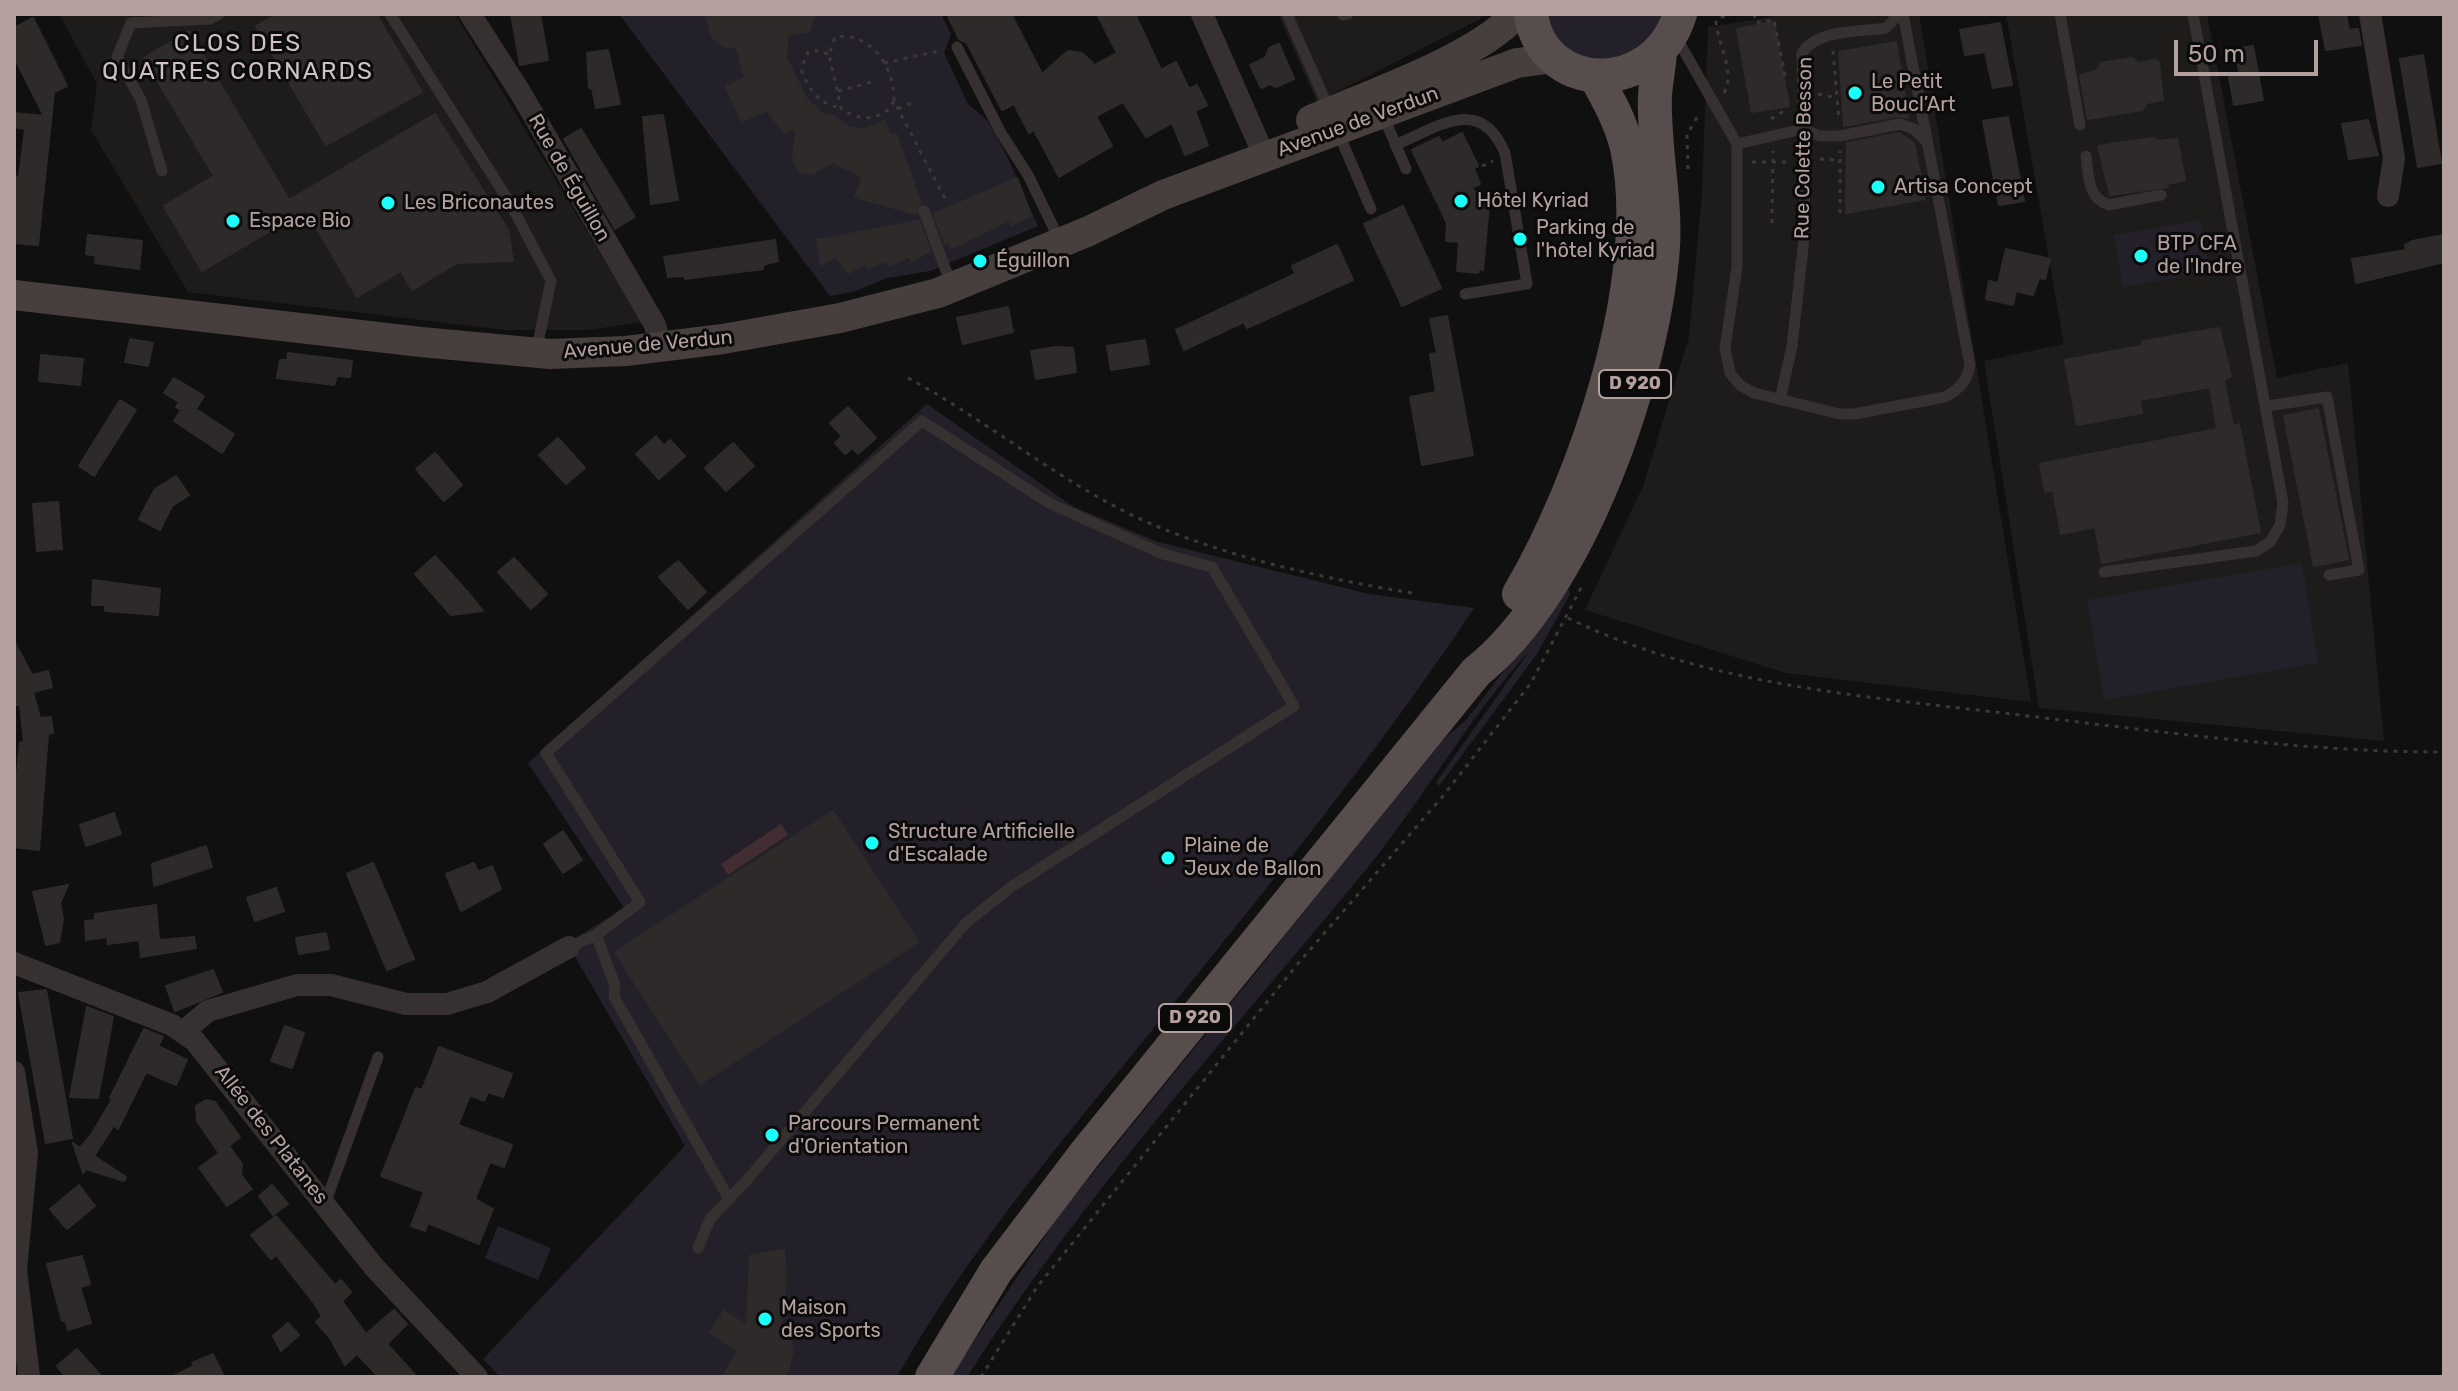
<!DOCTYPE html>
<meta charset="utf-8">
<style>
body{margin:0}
#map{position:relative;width:2458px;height:1391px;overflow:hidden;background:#111010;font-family:Rubik,sans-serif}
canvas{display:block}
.frame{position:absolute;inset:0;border:16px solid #b3a09f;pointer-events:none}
.scale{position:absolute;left:2174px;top:40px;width:144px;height:36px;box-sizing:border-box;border:4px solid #b3a09f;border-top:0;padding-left:10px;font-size:24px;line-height:28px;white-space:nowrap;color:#b3a09f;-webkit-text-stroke:6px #0c0b0b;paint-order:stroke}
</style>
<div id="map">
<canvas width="2458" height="1391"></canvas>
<div class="frame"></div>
<div class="scale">50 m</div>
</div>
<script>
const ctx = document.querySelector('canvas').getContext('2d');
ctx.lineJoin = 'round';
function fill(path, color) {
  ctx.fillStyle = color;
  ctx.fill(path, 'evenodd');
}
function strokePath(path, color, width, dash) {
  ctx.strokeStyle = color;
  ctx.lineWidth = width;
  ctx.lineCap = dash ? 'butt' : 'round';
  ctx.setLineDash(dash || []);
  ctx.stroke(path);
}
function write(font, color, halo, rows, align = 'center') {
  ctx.font = font + ' Rubik,sans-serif';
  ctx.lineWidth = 6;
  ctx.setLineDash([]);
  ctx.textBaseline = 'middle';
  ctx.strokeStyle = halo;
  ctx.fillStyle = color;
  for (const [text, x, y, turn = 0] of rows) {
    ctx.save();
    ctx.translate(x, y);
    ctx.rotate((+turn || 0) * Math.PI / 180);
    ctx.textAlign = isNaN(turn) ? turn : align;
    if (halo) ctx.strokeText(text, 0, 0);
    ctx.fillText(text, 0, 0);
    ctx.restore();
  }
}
fill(new Path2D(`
 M59,14H455L642,322L588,330H505L188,292L91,130L97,84Z
 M1278,14H1482L1480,19L1317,102Z
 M1790,14H1919L2031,702L1786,673L1585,610L1643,486L1689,337L1702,193L1708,27Z
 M2006,14H2207L2277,378L2348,363L2384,741L2039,708L1984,361L2064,344Z`), '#1e1c1b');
fill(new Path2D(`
 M619,14H941L951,34L944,53L968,104L987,120L1008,158L1038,226L930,271L887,278L856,291L830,296Z
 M1545,14H1664C1648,54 1587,81 1557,37C1552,30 1549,21 1545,14Z
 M2201,220L2210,272L2123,287L2114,235Z
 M927,404L1074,507L1158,542L1369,594L1474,608C1371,763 1253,905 1136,1050C1050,1155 964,1258 897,1377H500L483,1359L685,1146L567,943L624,908L528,763Z
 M2302,563L2318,663L2104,700L2087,600Z
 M1568,587L1570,594L1537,654L1439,786L1436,782L1531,649C1471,714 1424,798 1368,867C1231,1034 1083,1194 967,1377H950L1059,1215L1265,961L1423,757L1467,719Z
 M498,1226L551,1248L538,1280L485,1258Z`), '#242029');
fill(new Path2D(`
 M781,824L788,835L728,875L721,864Z`), '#422d32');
const building = new Path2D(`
 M277,14H376L422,92L326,145L256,26Z
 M511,14H540L548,60L520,65Z
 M705,14H815L809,31L788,35L786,57L806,98L824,115L833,116L850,128L866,129L885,121L890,136L896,134L921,203L916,214L855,197L863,177L833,162L812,174L800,172L793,160L796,128L784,132L767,110L742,121L726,87L745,78L737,48L723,46L713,38Z
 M947,14H1011L1042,74L1068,51L1082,53L1095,65L1117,53L1097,14H1135L1161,70L1176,62L1189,89L1197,85L1207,105L1195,111L1208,145L1185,155L1172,123L1146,137L1123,102L1096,116L1112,146L1059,177L1034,130L1029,133L1014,104L1002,110L967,43L959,39Z
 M2319,14H2346L2349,30L2358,29L2361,45L2326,50Z
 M33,18L67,86L54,92L38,245L14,243V176L19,177L25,129L14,127V113L44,116L14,57V28Z
 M1774,22L1789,106L1752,112L1737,29Z
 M2000,23L2012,85L1993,88L1985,52L1965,55L1960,30Z
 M189,31L289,200L435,114L508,230L513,261L457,263L412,290L401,271L357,297L306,210L202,271L164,206L214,176L144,58Z
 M1896,42L1908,118L1898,116L1844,126L1839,52Z
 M1279,44L1294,79L1276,87L1270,84L1261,88L1250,65L1265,58L1269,48Z
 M2253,46L2263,100L2234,105L2229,77L2240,75L2235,49Z
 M608,50L620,104L596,108L592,88H589L587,53Z
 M2423,55L2441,163L2418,167L2400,59Z
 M2132,58L2138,63L2155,60L2159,63L2163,100L2147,103L2143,110L2088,119L2080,75L2097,71L2101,63Z
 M663,115L678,200L651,204L643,117Z
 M2008,117L2024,201L1999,205L1983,121Z
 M2368,120L2378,155L2349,159L2342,124Z
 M581,129L635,217L615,229L564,139Z
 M1462,133L1478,166L1474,168L1480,184L1471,188L1489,204L1483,270L1479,269L1478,273L1457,271L1459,242L1446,241L1447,223L1412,150L1439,137L1442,143Z
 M1899,133L1914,143L1925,199L1846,213L1847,143Z
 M2153,138L2160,141L2177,139L2185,180L2167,184L2168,187L2110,195L2098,146Z
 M1017,178L1031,215L1012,225L1009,220L952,248L948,241L945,243L934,214Z
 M1403,206L1441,288L1402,306L1364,224Z
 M919,221L930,251L912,261L909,256L890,265L886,260L868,269L866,263L848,273L836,256L821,265L817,240Z
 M88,235L142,241L139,269L95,263L96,256L86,254Z
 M2444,235V262L2356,283L2352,259L2406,250L2405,245L2412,241Z
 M775,240L778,261L763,265V269L685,279L684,276L668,277L664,257Z
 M1337,245L1353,280L1247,328L1244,322L1184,350L1176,330L1295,274L1292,266Z
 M2006,249L2050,259L2045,279L2039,278L2033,295L2016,291L2013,305L1986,299L1989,281L1998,283Z
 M1008,307L1013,332L963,344L957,318Z
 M1447,316L1473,455L1422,465L1410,397L1436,392L1430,354L1437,353L1430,319Z
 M2219,328L2231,376L2224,381L2233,426L2239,424L2260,532L2102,563L2095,527L2061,534L2053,490L2045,492L2040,464L2217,429L2210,387L2140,400L2142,413L2077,425L2065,360L2141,346L2143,341Z
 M130,339L153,343L148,366L125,362Z
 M1145,340L1149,364L1111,370L1107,346Z
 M1056,347L1073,348L1076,372L1036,379L1031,351Z
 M288,353L352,361L350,377L337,376L334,385L277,378L280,360H287Z
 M41,355L83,359L80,385L39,381Z
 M174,378L204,396L196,409L234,434L222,453L174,421L181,410L176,407L179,402L164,393Z
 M120,400L136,410L94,476L79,466Z
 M848,407L876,438L858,454L853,448L845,454L835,443L842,436L830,423Z
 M2318,409L2348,559L2314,566L2284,416Z
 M656,436L664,446L670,440L685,456L659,479L636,454Z
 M558,438L585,468L566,484L539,455Z
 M733,443L754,466L726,491L705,468Z
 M435,453L462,485L444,501L416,469Z
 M176,476L189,495L172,506L160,530L139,519L155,489Z
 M58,502L62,549L37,551L33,504Z
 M435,556L472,597L483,611L451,615L415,574Z
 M514,558L547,594L531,609L498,572Z
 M678,561L706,592L688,609L659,577Z
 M93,580L160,589L158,615L105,611V605H92Z
 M14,641L32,675L48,671L52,687L33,692L40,718L51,717L53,733L48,734L39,850L14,847V802L20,743L24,742L20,704L14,706Z
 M833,811L918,942L700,1084L615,952Z
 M114,813L121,834L86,846L80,825Z
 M563,831L582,860L563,873L544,844Z
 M206,846L212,867L154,886L152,864Z
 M373,863L414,959L387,970L347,874Z
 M474,863L478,872L492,866L501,889L461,911L446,874Z
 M68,885L60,903L63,919L59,942L46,945L33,892Z
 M276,888L284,911L255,921L247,898Z
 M156,905L159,940L194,937L196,948L141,957L139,940L108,944L107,937L86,940L85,921L95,920V914Z
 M326,933L329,949L299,954L296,938Z
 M213,970L222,992L175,1011L166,986Z
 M46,990L72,1138L46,1143L19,993Z
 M87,1007L113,1017L98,1098L70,1097Z
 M285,1026L304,1033L292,1068L271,1061Z
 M144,1029L163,1037L158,1046L187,1060L176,1085L146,1072L118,1129L114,1125L94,1156L126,1177L124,1181L86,1169L83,1173L73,1143L80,1148L91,1135L113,1098H110Z
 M439,1047L512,1074L503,1097L488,1092L484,1101L470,1095L458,1125L512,1145L504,1167L490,1162L475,1199L493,1209L479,1244L428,1223L425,1231L411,1226L424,1192L381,1176L416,1088L422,1090Z
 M206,1100L215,1102L240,1137L229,1146L242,1164L241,1175L252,1189L227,1206L199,1168L219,1153L197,1121L196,1106Z
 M79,1185L95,1206L67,1229L50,1209Z
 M272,1185L288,1204L273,1215L259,1196Z
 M276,1216L335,1285L341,1280L351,1292L342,1301L366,1334L394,1310L407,1324L387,1344L417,1377H379L357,1354L345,1365L330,1338L316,1322L322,1316L314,1303L276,1255L271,1259L251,1235Z
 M784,1250L786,1281L780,1330L789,1336L793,1349L788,1371L784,1377H723L738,1351L710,1332L724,1311L747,1326L750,1256Z
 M82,1256L90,1284L80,1287L91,1323L68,1330L65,1320L62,1321L47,1264Z
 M288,1323L299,1335L281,1351L273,1336Z
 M77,1349L102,1377H66L57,1366Z
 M213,1354L224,1377H172L194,1366L192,1363Z`);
fill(building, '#2e2a2a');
strokePath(building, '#2d2b29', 2);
strokePath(new Path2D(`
 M1754,14L1756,23L1774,20L1786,81
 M1833,51L1839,120
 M828,54L814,50L808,52L801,69C809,90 818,104 841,108
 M884,63L943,50
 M838,91L872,82
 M1724,93C1736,71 1717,44 1716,21L1727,14
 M1818,94L1837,98
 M894,101C884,122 857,122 841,108L829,55L835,37C871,31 895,68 894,101L945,199
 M898,109L916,101
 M1771,119L1787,109
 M1820,159L1840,160
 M1752,162H1789
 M1482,166L1493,161
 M1688,169L1687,135L1700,112
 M1840,213V151
 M1772,223L1773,151
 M908,378C981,417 1046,471 1120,509C1202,552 1320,578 1412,593
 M1568,618C1709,687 1874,697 2028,716C2166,732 2304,752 2444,752
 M981,1377L1037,1287L1296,966L1443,796L1531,683L1582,586`), '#3d3736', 3, [4, 6]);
strokePath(new Path2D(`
 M390,14L510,203L551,281L536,352
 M1287,14L1329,109
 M2060,14L2080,125
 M1343,15L1348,14
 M1675,35L1737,144V267L1725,348L1730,373L1740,385L1754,393L1840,414H1854L1945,397C1960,389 1967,381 1970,365L1903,14
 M957,47L1001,133L1028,175L1060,241
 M1383,115L1406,169
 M1338,132L1371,209
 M1737,144L1803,129L1820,136H1840L1900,124L1914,129L1926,141
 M1395,145C1439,127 1480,94 1505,153L1527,284L1465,294
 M2086,156C2089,176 2087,198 2109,205L2161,195
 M162,171L141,100L117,57L131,23L210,19L219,14
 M924,211L952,287
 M1780,400L1792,346L1805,230L1802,53C1817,29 1861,32 1886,28L1899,14
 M2267,406L2327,397L2359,570L2329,575
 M2104,572L2256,551L2270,542L2280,525L2283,503L2193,14
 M569,947L596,935
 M325,1204L378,1057
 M698,1248L710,1219L747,1180L966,923L1011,887L1294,706L1212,567L1163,554L1049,503L922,421L546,753L640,902L596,935L615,985L614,997L729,1199`), '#363130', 11);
strokePath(new Path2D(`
 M470,14L520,92L655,325L661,347
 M1202,14L1259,144
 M2370,14L2394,158L2388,196
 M14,963L172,1025L195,1041L374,1267L477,1377
 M183,1032L208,1011L297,985H331L406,1004H447L487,992L569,947
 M14,1072L27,1153L16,1270L29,1377`), '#363130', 22);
strokePath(new Path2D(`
 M1311,120C1368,95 1477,58 1516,14
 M14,295L421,342L550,354L626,351L723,339L840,318L938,293L1089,231L1163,195L1517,63L1555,58`), '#473f3e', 30);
strokePath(new Path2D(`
 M1531,14C1542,94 1654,98 1680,14
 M1519,594C1585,482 1655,278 1627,148C1621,122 1608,99 1595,76
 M932,1377L996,1271L1085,1154L1476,672C1580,590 1654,376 1663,247C1666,197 1653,146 1655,95C1656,81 1659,67 1660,53`), '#564d4c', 34);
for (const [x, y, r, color] of [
 [1855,93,8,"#1afffa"],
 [1878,187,8,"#1afffa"],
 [1461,201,8,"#1afffa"],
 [388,203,8,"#1afffa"],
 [233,221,8,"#1afffa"],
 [1520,239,8,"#1afffa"],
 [2141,256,8,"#1afffa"],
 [980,261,8,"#1afffa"],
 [872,843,8,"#1afffa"],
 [1168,858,8,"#1afffa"],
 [772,1135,8,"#1afffa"],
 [765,1319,8,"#1afffa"]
]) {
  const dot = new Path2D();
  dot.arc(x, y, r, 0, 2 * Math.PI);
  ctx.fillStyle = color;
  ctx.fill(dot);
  strokePath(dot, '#0c0b0b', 3);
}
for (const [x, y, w] of [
 [1635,384,72],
 [1195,1018,72]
]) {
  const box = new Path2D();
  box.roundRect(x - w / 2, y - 14, w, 28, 6);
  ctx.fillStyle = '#0c0b0b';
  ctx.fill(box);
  strokePath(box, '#b3a09f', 2);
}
write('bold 18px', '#b3a09f', null, [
 ["D 920",1635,384],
 ["D 920",1195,1018]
]);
write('20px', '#b3a09f', '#0c0b0b', [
 ["Le Petit",1871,82],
 ["Boucl’Art",1871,105],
 ["Artisa Concept",1894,187],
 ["Hôtel Kyriad",1477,201],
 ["Les Briconautes",404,203],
 ["Espace Bio",249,221],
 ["Parking de",1536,228],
 ["l'hôtel Kyriad",1536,251],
 ["BTP CFA",2157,244],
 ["de l'Indre",2157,267],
 ["Éguillon",996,261],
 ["Structure Artificielle",888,832],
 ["d'Escalade",888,855],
 ["Plaine de",1184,846],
 ["Jeux de Ballon",1184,869],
 ["Parcours Permanent",788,1124],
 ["d'Orientation",788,1147],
 ["Maison",781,1308],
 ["des Sports",781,1331]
], 'left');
write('20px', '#b3a09f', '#0c0b0b', [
 ["Avenue de Verdun",1358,122,-20],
 ["Rue Colette Besson",1804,148,-89],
 ["Rue de Éguillon",569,178,60],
 ["Avenue de Verdun",648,345,-5],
 ["Allée des Platanes",271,1135,52]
]);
ctx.letterSpacing = '2px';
write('24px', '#cfc1c1', '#0c0b0b', [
 ["CLOS DES",238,44],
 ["QUATRES CORNARDS",238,72]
]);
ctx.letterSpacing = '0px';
</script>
